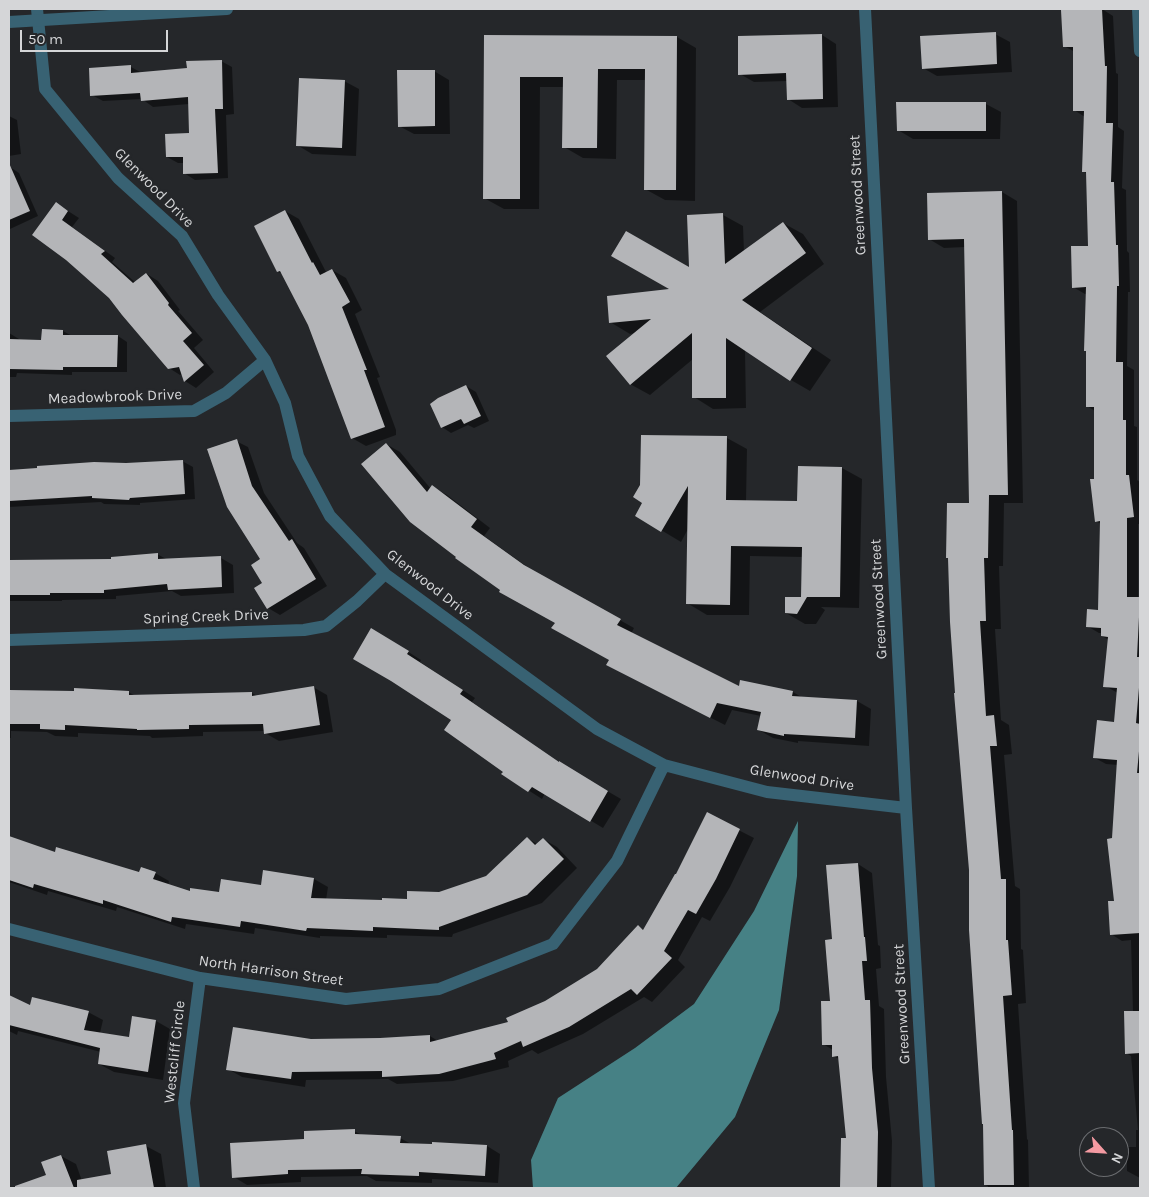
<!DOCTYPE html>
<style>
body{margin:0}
#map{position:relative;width:1149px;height:1197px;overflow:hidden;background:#25272a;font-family:Karla,sans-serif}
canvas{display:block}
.frame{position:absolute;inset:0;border:10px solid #d5d6d8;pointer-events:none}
.north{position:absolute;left:1079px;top:1127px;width:50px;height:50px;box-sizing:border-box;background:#25272a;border:1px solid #6b6d70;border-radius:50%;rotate:116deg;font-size:14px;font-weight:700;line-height:20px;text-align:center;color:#d5d6d8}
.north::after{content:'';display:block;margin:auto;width:18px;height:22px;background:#f49aa2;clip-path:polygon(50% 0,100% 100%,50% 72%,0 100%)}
.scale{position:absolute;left:20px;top:30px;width:148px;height:22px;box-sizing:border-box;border:2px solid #d5d6d8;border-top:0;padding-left:6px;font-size:15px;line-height:18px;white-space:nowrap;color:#d5d6d8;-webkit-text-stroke:4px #25272a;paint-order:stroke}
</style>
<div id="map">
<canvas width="1149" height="1197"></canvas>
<div class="frame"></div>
<div class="north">N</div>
<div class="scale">50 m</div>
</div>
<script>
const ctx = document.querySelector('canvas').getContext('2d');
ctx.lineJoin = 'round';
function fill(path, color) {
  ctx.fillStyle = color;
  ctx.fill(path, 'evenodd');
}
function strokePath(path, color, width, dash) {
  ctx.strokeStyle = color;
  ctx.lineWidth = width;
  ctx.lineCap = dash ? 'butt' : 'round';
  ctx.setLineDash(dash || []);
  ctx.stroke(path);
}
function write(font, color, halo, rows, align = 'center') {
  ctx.font = font + ' Karla,sans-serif';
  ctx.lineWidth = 5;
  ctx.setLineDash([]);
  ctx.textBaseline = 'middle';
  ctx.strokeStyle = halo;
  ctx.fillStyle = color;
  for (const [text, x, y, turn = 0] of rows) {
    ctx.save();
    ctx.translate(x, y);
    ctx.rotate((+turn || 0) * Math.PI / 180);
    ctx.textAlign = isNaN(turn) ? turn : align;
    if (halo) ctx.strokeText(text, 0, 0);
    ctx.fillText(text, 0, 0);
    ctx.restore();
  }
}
fill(new Path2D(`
 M798,821L797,876L779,1010L735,1117L676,1188H533L531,1160L558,1098L635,1048L694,1004L754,911Z`), '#468185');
fill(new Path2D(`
 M1102,9L1113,16L1116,73L1118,74V127L1124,131L1122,188L1126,190L1127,251L1129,253L1130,292H1128L1127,366L1134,370V426L1137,427V480L1140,482V524H1138V598L1140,599V1178L1127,1171V1147H1136V1130H1138L1131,1056L1126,1053L1133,1012L1131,940L1122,941L1111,934L1115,902L1113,839L1118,765L1106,764L1095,758L1115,723L1118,693L1105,686L1109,640L1102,636V633H1099L1087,626L1100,611L1101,524L1096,521L1095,480V411L1087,406V294H1085L1073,287L1089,247L1088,174L1083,171L1085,117L1074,110L1075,52L1064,46L1062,11Z
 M995,34L1010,42L1012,72L937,76L923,68Z
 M822,35L836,44L838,107L802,108L788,99L787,81L754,82L740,74Z
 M485,36L677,37L696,48L695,201L665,200L645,189L646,80H617L616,159L583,158L564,147V87H540L539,209H504L484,198Z
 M221,61L232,67L234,114L226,115L228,178L195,180L184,173V163H178L167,157L190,135L189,104L153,107L142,99L103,101L92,95L131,67L142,73L188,69Z
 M434,71L449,80L450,134H414L399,126Z
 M344,81L359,89L356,156L312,154L297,145Z
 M986,104L1001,112L1000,139H913L898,130Z
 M9,116L17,120L21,154L9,156Z
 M10,167L19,173L38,216L10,229L9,228V168Z
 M1002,192L1017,201L1023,503H1004L1003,566H999L1001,629H995L1001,720L1009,725L1012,754L1004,755L1015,886L1020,889L1021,949L1023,950L1026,1003L1018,1004L1027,1139L1028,1140L1029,1188H988V1186L985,1185L965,247L944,248L929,239Z
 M57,204L79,218L72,227L115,258L112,262L136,283L147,274L158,281L180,310L178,311L203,340L194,348L214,372L196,388L185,381L183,374L180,375L169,368L110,297L67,259Z
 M285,211L299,219L325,270L327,273L332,270L346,278L362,310L355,314L380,377L377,378L396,430V435L366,446L352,438L310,325L283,274L278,272Z
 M723,215L743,226L744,252L783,223L803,234L824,264L760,312L831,360L810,391L791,380L745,350L746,408L713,409L694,397L693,359L650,395L630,384L635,333L630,334L610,322L673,290L691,270Z
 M43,331H63L72,336H118L127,342V372H72V375L17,373L16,377H9V333L19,339V340L43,341Z
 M466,386L476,392L489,421L474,428L468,425L451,433L442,427Z
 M642,436L727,438L747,449L746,501L798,502L799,467L842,468L862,479L859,608L821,607L825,610L816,624H805L786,613V599H806L802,596L803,557L750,556L749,615H707L687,603L688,529L681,542L661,530L644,503L641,486Z
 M236,441L248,447L264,493L297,543L304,548L327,586L280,615L268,608L264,583L262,559Z
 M386,444L400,452L431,489L433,487L447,495L490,528L484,536L536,573L634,628L631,634L740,688L793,692L803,698L857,701L871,709L869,746L798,741V743L773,738L759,730L761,716L732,710L725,725L622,673L610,660L556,622L502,590Z
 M182,461L193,467L195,499L140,503V505L104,504L101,502L9,507V471Z
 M157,554L168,560L221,558L233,565L234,593L181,596L172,591L116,596V599L62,600V601H9V561L113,560Z
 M385,637L421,660L420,662L475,698L472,702L559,763L621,799L603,828L545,793L542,799L503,774L505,771L453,720Z
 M313,687L327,695L333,732L279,741L265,733V731L203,732V736L152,738L150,736L78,733V737L55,736L47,732L11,731V738H9V691L128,692L136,696L252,693L257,696Z
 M707,814L754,838L730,887L710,921L702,917L678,960L685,967L652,1002L644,997L583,1034L538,1054L532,1050L508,1061L509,1067L453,1081L397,1084L388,1079L306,1080L305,1087L242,1077L228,1069L311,1040H382L430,1036L438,1041L510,1023L598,970L638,927L644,930L676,875Z
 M10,838L56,853L140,874L155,873L169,881L168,885L191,893L220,894L262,886L314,879L328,887L326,900L408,901L440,894L487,877L527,838L537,844L543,839L557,847L577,868L542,903L453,934L452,937L387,935V938L320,936V938L255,928L254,934L186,924L185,929L117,907L116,911L48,891L47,895L9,882V842Z
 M858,864L872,873L878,945L880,946L881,968L876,969L879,1006L884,1009L886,1077L892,1141L891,1188H841L842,1140H847L839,1059L833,1056V1050L823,1044L831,1002L833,940Z
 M9,996L31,1007L88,1012L103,1020L100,1033L130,1038L156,1021L170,1029L163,1080L114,1072L99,1064L101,1052L18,1031L17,1035L9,1031Z
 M354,1131L364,1136L400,1138L413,1145L487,1146L500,1154L498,1183L432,1179V1183L376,1181L367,1176L301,1177V1182L247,1185L234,1177L306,1140Z
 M146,1146L161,1154L166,1188H11L48,1176L61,1156L76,1164L82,1181L113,1175Z`), '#0007');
fill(new Path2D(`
 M1083,9H1102L1105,66H1107L1106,123H1113L1111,182H1114L1116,245H1118L1119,286H1117L1116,362H1123V420H1126V475H1129L1134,517L1127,518V597H1140L1137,657H1140V676L1136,723L1140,724V740L1137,773H1140V933L1110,935L1108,901H1114L1107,839L1112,838L1117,760L1093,758L1097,720L1114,722L1117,688L1103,687L1108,637L1101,636V628L1086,627L1087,609L1098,610L1100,521L1095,522L1090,479H1094V407H1086V351H1084L1086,287L1072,288L1071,246H1088L1086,172H1082L1084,111H1073V47H1063L1061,10Z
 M996,32L997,64L922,69L920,36Z
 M822,34L823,99L787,100L786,73L738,75V36Z
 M484,35L677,36L676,190H644L645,69H598L597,148H562L563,77H520V199H483Z
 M222,60L223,109H215L218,173L183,174V157H166L165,134L189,133L188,97L141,101L140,93L90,96L89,68L131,65V73L187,68L186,61Z
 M397,70H435V126L398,127Z
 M299,78L345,80L342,148L296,146Z
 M896,102H986V131H897Z
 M9,163L30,211L9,220Z
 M1002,191L1008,495H989L988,558H984L986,621H980L986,716L994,715L997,746H990L1001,879H1006V940H1008L1012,995L1003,996L1012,1130H1013L1014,1185H984L983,1124H982L969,930V870L954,693H955L950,622L948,558H946L947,503H969L964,239L928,240L927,193Z
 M56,202L68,211L62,220L105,251L101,254L133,283L146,273L169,303L168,305L192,333L183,341L204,365L184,382L179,367L168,369L122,315L109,298L66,260L32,235Z
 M285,210L312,263L313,262L320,275L332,269L350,302L342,307L367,370H364L385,427L351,439L308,325L280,271L277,272L254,226Z
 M723,213L725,264L783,222L806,253L742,300L812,348L790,381L726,338V398H692V333L630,385L606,356L651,319L609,323L607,296L669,289L611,256L626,231L689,267L687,215Z
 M42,329L63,330V335H118L117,367H63V370L9,369V339L41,340Z
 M466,385L481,416L464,424L461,419L441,428L430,404L438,398Z
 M641,435L727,436L726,500L797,501L798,466L842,467L840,597H801L802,547L731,546L730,605L686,604L688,486L661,532L635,516L642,503L633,497L640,485Z
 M237,439L252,486L289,541L292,539L316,579L267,609L254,588L262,583L251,565L260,559L227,507L207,449Z
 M386,443L427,492L432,485L477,519L471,527L524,565L621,619L617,625L739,686L740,680L793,691L792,696L857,700L855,738L784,734V736L757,730L761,712L717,703L710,718L606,665L609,660L551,628L555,623L499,592L500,590L455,558L456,557L410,522L361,464Z
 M183,460L185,494L130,498L129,500L92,498V496L9,501V470L37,468V466L94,462L126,463Z
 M158,553V559L221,556L222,587L168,590L167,584L104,590V593H50V595H9V560L111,559V557Z
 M785,597H807L797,614L785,613Z
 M371,628L409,651L407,654L463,690L460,694L559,762V761L608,791L590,822L532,787L528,792L501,774L503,772L444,730L451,720L391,681L353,659Z
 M314,686L320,725L264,734L263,724L189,725V729L137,730V729L65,725V730L40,729V724H9V690L74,691V688L129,691V695L252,692V696Z
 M707,812L740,829L716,879L696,914L688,910L664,951L672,958L637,995L631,989L569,1027L523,1047L521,1041L494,1053L496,1059L439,1074L382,1077V1071L292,1072L291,1079L226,1070L233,1027L311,1039L380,1038L430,1035V1042L508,1022L506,1018L545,1001L597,969L638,925L643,930L675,874H676Z
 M9,836L55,852L56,847L139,872L141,867L156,872L153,879L190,891V888L219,892L221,879L261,885L263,870L314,878L311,898L382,900V898L407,899V891L439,892L486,876L527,837L535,845L543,838L564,859L527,895L439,927V930L373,927V931L307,928L306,931L241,921L240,927L172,917L171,922L103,900V904L34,884L33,888L9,880Z
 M858,863L864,937H865L867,961H862L865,1000H870L872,1068L878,1132L877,1188H840L841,1138H846L838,1056L832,1057V1045H822L821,1001H830L825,940L832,939L826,865Z
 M9,995L30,1005L32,997L89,1011L84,1030L129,1037L132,1016L156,1020L148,1072L98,1064L100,1048L9,1025Z
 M1124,1011H1140V1053L1125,1054Z
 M355,1129V1134L401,1136L400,1143L432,1144V1142L487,1145L485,1176L419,1172V1176L361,1174L362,1169L288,1170V1174L232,1178L230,1143L304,1139V1131Z
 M146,1144L154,1188H77V1180L111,1174L107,1151Z
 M61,1155L74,1188H15V1186L46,1175L41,1162Z`), '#b4b5b8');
strokePath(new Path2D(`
 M37,9L45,89L118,178L182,236L218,295L265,360L285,403L298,456L330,516L385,574L597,729L664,765L767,792L906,808
 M865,9L906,808L929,1188
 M1138,9L1140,51
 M9,416L194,411L226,393L265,360
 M9,640L304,630L326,626L357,601L385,574
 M9,929L200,978L346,999L439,989L553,944L617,861L664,765
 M194,1188L184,1103L200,978`), '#386273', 12);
strokePath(new Path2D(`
 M9,22L227,9`), '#386273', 12);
write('15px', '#d5d6d8', '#25272a', [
 ["Glenwood Drive",154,188,45],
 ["Greenwood Street",858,195,-93],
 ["Meadowbrook Drive",115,397,-2],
 ["Glenwood Drive",430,585,38],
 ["Greenwood Street",879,599,-93],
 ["Spring Creek Drive",206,617,-2],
 ["Glenwood Drive",802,778,9],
 ["North Harrison Street",271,971,8],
 ["Greenwood Street",902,1004,-93],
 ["Westcliff Circle",175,1052,-84]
]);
</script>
